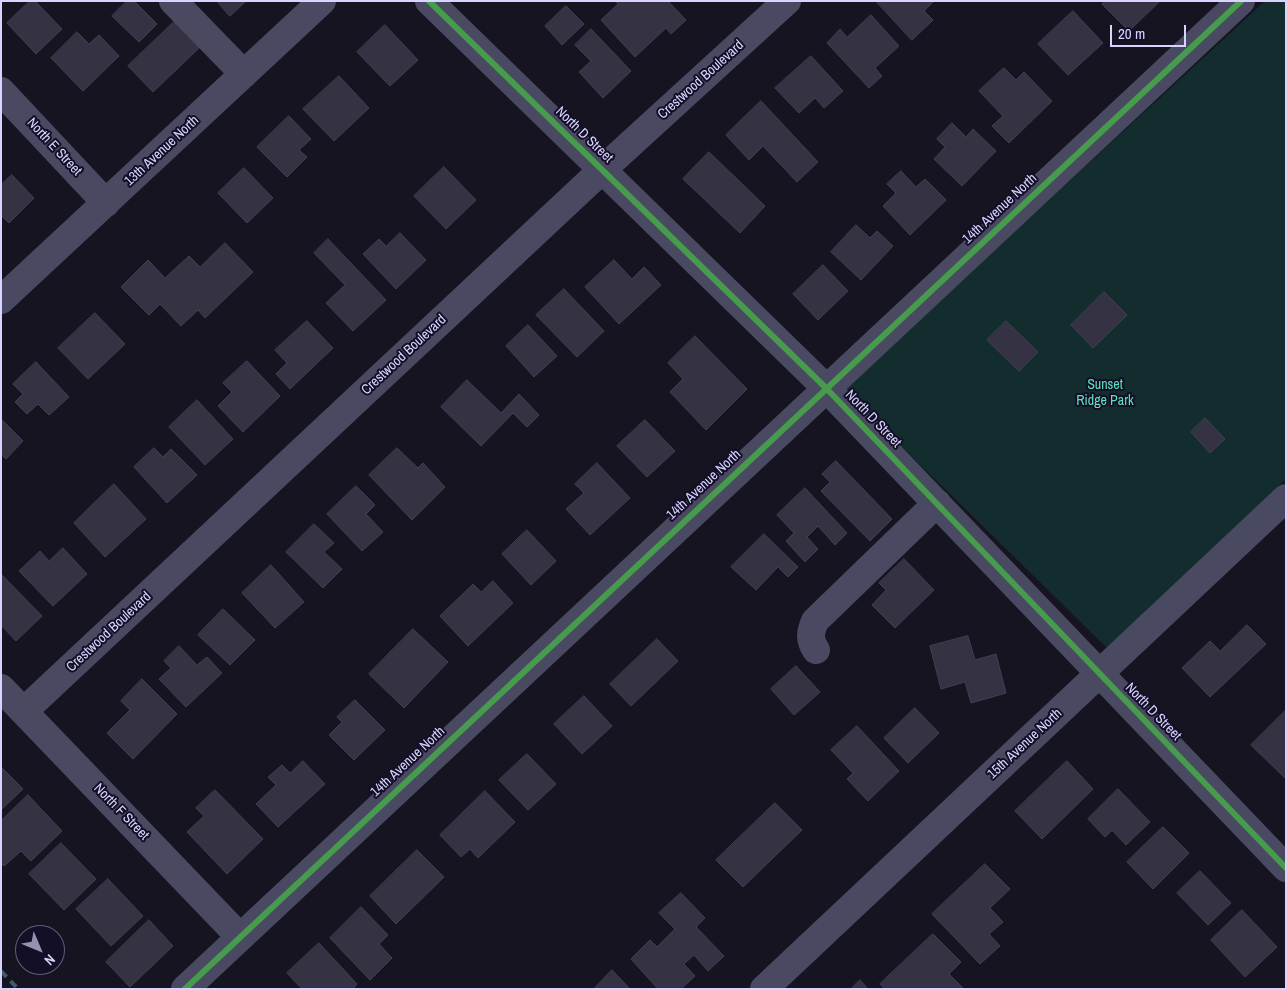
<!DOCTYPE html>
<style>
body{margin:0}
#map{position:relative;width:1287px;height:990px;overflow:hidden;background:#161421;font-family:"Archivo Narrow",sans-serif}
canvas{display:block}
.frame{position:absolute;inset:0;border:2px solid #d9d4ff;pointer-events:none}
.north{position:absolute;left:15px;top:925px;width:50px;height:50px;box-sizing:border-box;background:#130f26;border:1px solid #625e7d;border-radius:50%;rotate:135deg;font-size:14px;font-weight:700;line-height:20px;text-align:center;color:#d9d4ff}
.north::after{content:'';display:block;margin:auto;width:18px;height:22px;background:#9591b1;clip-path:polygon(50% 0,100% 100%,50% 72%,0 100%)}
.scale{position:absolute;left:1110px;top:25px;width:76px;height:22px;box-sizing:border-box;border:2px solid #d9d4ff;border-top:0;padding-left:6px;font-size:15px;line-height:18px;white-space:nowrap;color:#d9d4ff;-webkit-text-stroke:4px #130f26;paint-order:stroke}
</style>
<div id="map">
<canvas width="1287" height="990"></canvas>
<div class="frame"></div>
<div class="north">N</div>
<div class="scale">20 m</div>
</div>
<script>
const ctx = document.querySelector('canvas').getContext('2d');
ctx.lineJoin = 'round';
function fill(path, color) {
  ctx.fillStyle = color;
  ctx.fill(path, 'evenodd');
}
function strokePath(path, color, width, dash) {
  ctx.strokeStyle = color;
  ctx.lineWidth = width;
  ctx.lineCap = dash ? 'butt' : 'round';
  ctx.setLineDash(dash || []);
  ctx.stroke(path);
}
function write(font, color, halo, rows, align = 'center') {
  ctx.font = font + ' "Archivo Narrow",sans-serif';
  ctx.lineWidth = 4;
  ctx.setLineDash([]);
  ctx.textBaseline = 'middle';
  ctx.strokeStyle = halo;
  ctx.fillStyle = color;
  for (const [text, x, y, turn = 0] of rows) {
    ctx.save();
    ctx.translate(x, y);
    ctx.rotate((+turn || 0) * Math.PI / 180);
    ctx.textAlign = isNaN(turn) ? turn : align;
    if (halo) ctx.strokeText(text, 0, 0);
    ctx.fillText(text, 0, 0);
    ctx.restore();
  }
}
fill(new Path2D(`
 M1265,1H1286V479L1107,648L843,389Z`), '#132c2d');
const building = new Path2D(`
 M30,1H35L62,29L36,54L7,23Z
 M127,1H134L157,24L139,42L112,16Z
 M217,1H246L230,16Z
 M615,1H668L686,20L671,34L666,28L635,57L601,20L618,4Z
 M876,1H934L924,11L933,20L912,40Z
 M1105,1H1160L1129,31L1102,4Z
 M566,6L584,24L562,45L545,26Z
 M1073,11L1103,43L1068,75L1038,44Z
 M871,15L899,46L875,68L882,76L869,88L827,43L840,29L847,37Z
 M174,22L199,48L153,92L128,66Z
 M385,25L418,60L390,86L357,52Z
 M591,29L631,71L603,98L579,72L591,61L575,45Z
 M77,32L89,44L99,35L119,56L83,91L51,58Z
 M811,56L843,91L824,108L815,98L799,113L775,88Z
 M1004,68L1016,80L1024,72L1052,101L1009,143L992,126L1003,116L979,91Z
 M339,76L369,108L334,141L303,109Z
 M761,101L818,162L797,182L763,146L749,160L726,135Z
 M289,116L311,139L299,150L307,157L287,177L257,147Z
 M952,123L966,137L973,129L996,151L962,186L934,159L945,147L937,139Z
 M709,152L765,206L740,233L683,179Z
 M444,167L476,200L446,229L414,196Z
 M244,168L273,198L247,223L218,193Z
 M901,171L916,187L925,179L946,200L910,235L883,206L896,193L887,184Z
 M12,175L34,198L9,223L1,215V185Z
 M856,225L870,238L877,231L893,246L861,280L831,252Z
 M400,233L426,260L396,289L363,254L379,239L386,246Z
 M328,239L386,300L353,331L326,303L345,285L314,253Z
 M225,243L253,272L205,318L198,310L181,326L160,304L149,315L121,287L148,260L165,278L189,256L200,267Z
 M614,260L632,279L644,267L661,285L619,324L585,287Z
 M823,265L848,291L818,320L793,294Z
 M564,289L604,331L577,357L536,315Z
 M1104,292L1127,315L1093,348L1071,325Z
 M95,313L125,344L88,379L58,348Z
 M307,321L333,348L290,389L276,374L287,363L275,350Z
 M1006,321L1038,352L1019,371L987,340Z
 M528,325L557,356L534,377L506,346Z
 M695,336L747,389L706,430L670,392L683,379L668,363Z
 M247,361L280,396L243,432L218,406L232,392L223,383Z
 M36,362L69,397L49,415L38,404L27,414L15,402L23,394L13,384Z
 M467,380L501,413L519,394L539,415L527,427L513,413L481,446L441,407Z
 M197,400L233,439L205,465L169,427Z
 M1205,418L1225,439L1210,453L1191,432Z
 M1,419L23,441L6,459L1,454Z
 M645,420L675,451L647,477L617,446Z
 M154,448L163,457L171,449L197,475L167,503L134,467Z
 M397,448L418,468L423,463L445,487L412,520L369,475Z
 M836,461L892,519L870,541L821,491L830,482L822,474Z
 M597,463L630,498L590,535L566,509L584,493L575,484Z
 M114,484L146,519L105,557L74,523Z
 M356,486L375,505L366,514L383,532L362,551L327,514Z
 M805,488L847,533L835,545L818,526L807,537L818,549L805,562L786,541L794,533L777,515Z
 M314,524L334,543L324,552L342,569L323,588L286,552Z
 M527,530L556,561L531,585L502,554Z
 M764,534L798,567L788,577L778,567L756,590L731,567Z
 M63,548L87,574L53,606L19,571L40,551L49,561Z
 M904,559L934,590L895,628L872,605L886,590L879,583Z
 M271,565L304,602L275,628L242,593Z
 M1,574L42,616L16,641L1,625Z
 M493,581L513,603L468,646L440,616L473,584L481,592Z
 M223,609L255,640L230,665L198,635Z
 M1247,625L1266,644L1210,697L1182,668L1210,641L1220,651Z
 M413,629L448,662L404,708L369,674Z
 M968,636L975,660L996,654L1006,693L971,703L965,682L941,689L930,646Z
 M657,639L678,661L631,706L610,684Z
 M179,646L197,665L207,657L222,673L186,707L159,679L171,668L164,661Z
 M796,666L820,692L794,715L771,689Z
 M142,679L177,714L133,759L107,733L130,710L121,701Z
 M584,696L612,726L582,754L554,724Z
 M355,700L385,730L354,760L329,735L342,722L337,717Z
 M915,708L939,733L908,763L884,738Z
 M1286,710V779L1251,745Z
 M857,726L899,771L868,801L847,779L853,773L831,750Z
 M527,754L556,784L528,810L499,780Z
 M303,761L325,784L278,827L256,804L276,785L268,777L282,765L290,773Z
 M1067,761L1093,789L1042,839L1015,811Z
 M1,767L23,789L1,810Z
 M1118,789L1150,822L1126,845L1112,830L1105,837L1088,819Z
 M215,790L263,839L227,874L187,832L204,816L196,808Z
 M485,791L515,822L478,858L470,849L461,857L440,835Z
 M28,795L62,831L31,861L21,851L4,866L1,863V821Z
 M775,803L802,830L743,887L716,860Z
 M1163,827L1189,853L1153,889L1127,862Z
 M61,843L96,879L64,910L29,874Z
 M417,850L444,877L396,924L370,896Z
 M985,864L1010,889L990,908L1003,922L989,934L1000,946L980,964L932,914Z
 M1200,871L1231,903L1208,925L1177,893Z
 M108,879L143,916L111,946L76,909Z
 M681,893L705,918L696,927L724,956L708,971L694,955L684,964L695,976L681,989H658L631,959L650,940L657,947L675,929L659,913Z
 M361,907L388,935L379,944L392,958L370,980L330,938Z
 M1242,910L1277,947L1245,977L1211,940Z
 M149,920L173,946L130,987L106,962Z
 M933,934L961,962L949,974L964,989H885L880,984Z
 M319,943L357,984L353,989H302L287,973Z
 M612,970L630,989H594Z
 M860,980L868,989H851Z`);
fill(building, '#343243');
strokePath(building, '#433f54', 1);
strokePath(new Path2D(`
 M173,1L244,74
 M429,1L826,388L1286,868
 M1,91L106,203
 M1,300L322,1
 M816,650C809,639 810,633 815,621L937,503
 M1,688L240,937
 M24,711L602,170L787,1
 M185,989L1241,1
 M764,989L1286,498`), '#4a4962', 28);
strokePath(new Path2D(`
 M1,971L18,989`), '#43596b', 4, [8, 6]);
strokePath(new Path2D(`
 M429,1L826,388L1286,868
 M185,989L1241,1`), '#469c4c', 6);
write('14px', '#d9d4ff', '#130f26', [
 ["Crestwood Boulevard",701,80,-42],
 ["North D Street",584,135,44],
 ["North E Street",54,147,47],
 ["13th Avenue North",162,151,-43],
 ["14th Avenue North",1000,209,-43],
 ["Crestwood Boulevard",404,355,-43],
 ["North D Street",873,419,46],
 ["14th Avenue North",704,485,-43],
 ["Crestwood Boulevard",109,632,-43],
 ["North D Street",1153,712,46],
 ["15th Avenue North",1025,744,-43],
 ["14th Avenue North",408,762,-43],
 ["North F Street",121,812,46]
]);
write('14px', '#5fe0c0', '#130f26', [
 ["Sunset",1105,385],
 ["Ridge Park",1105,401]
]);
</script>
